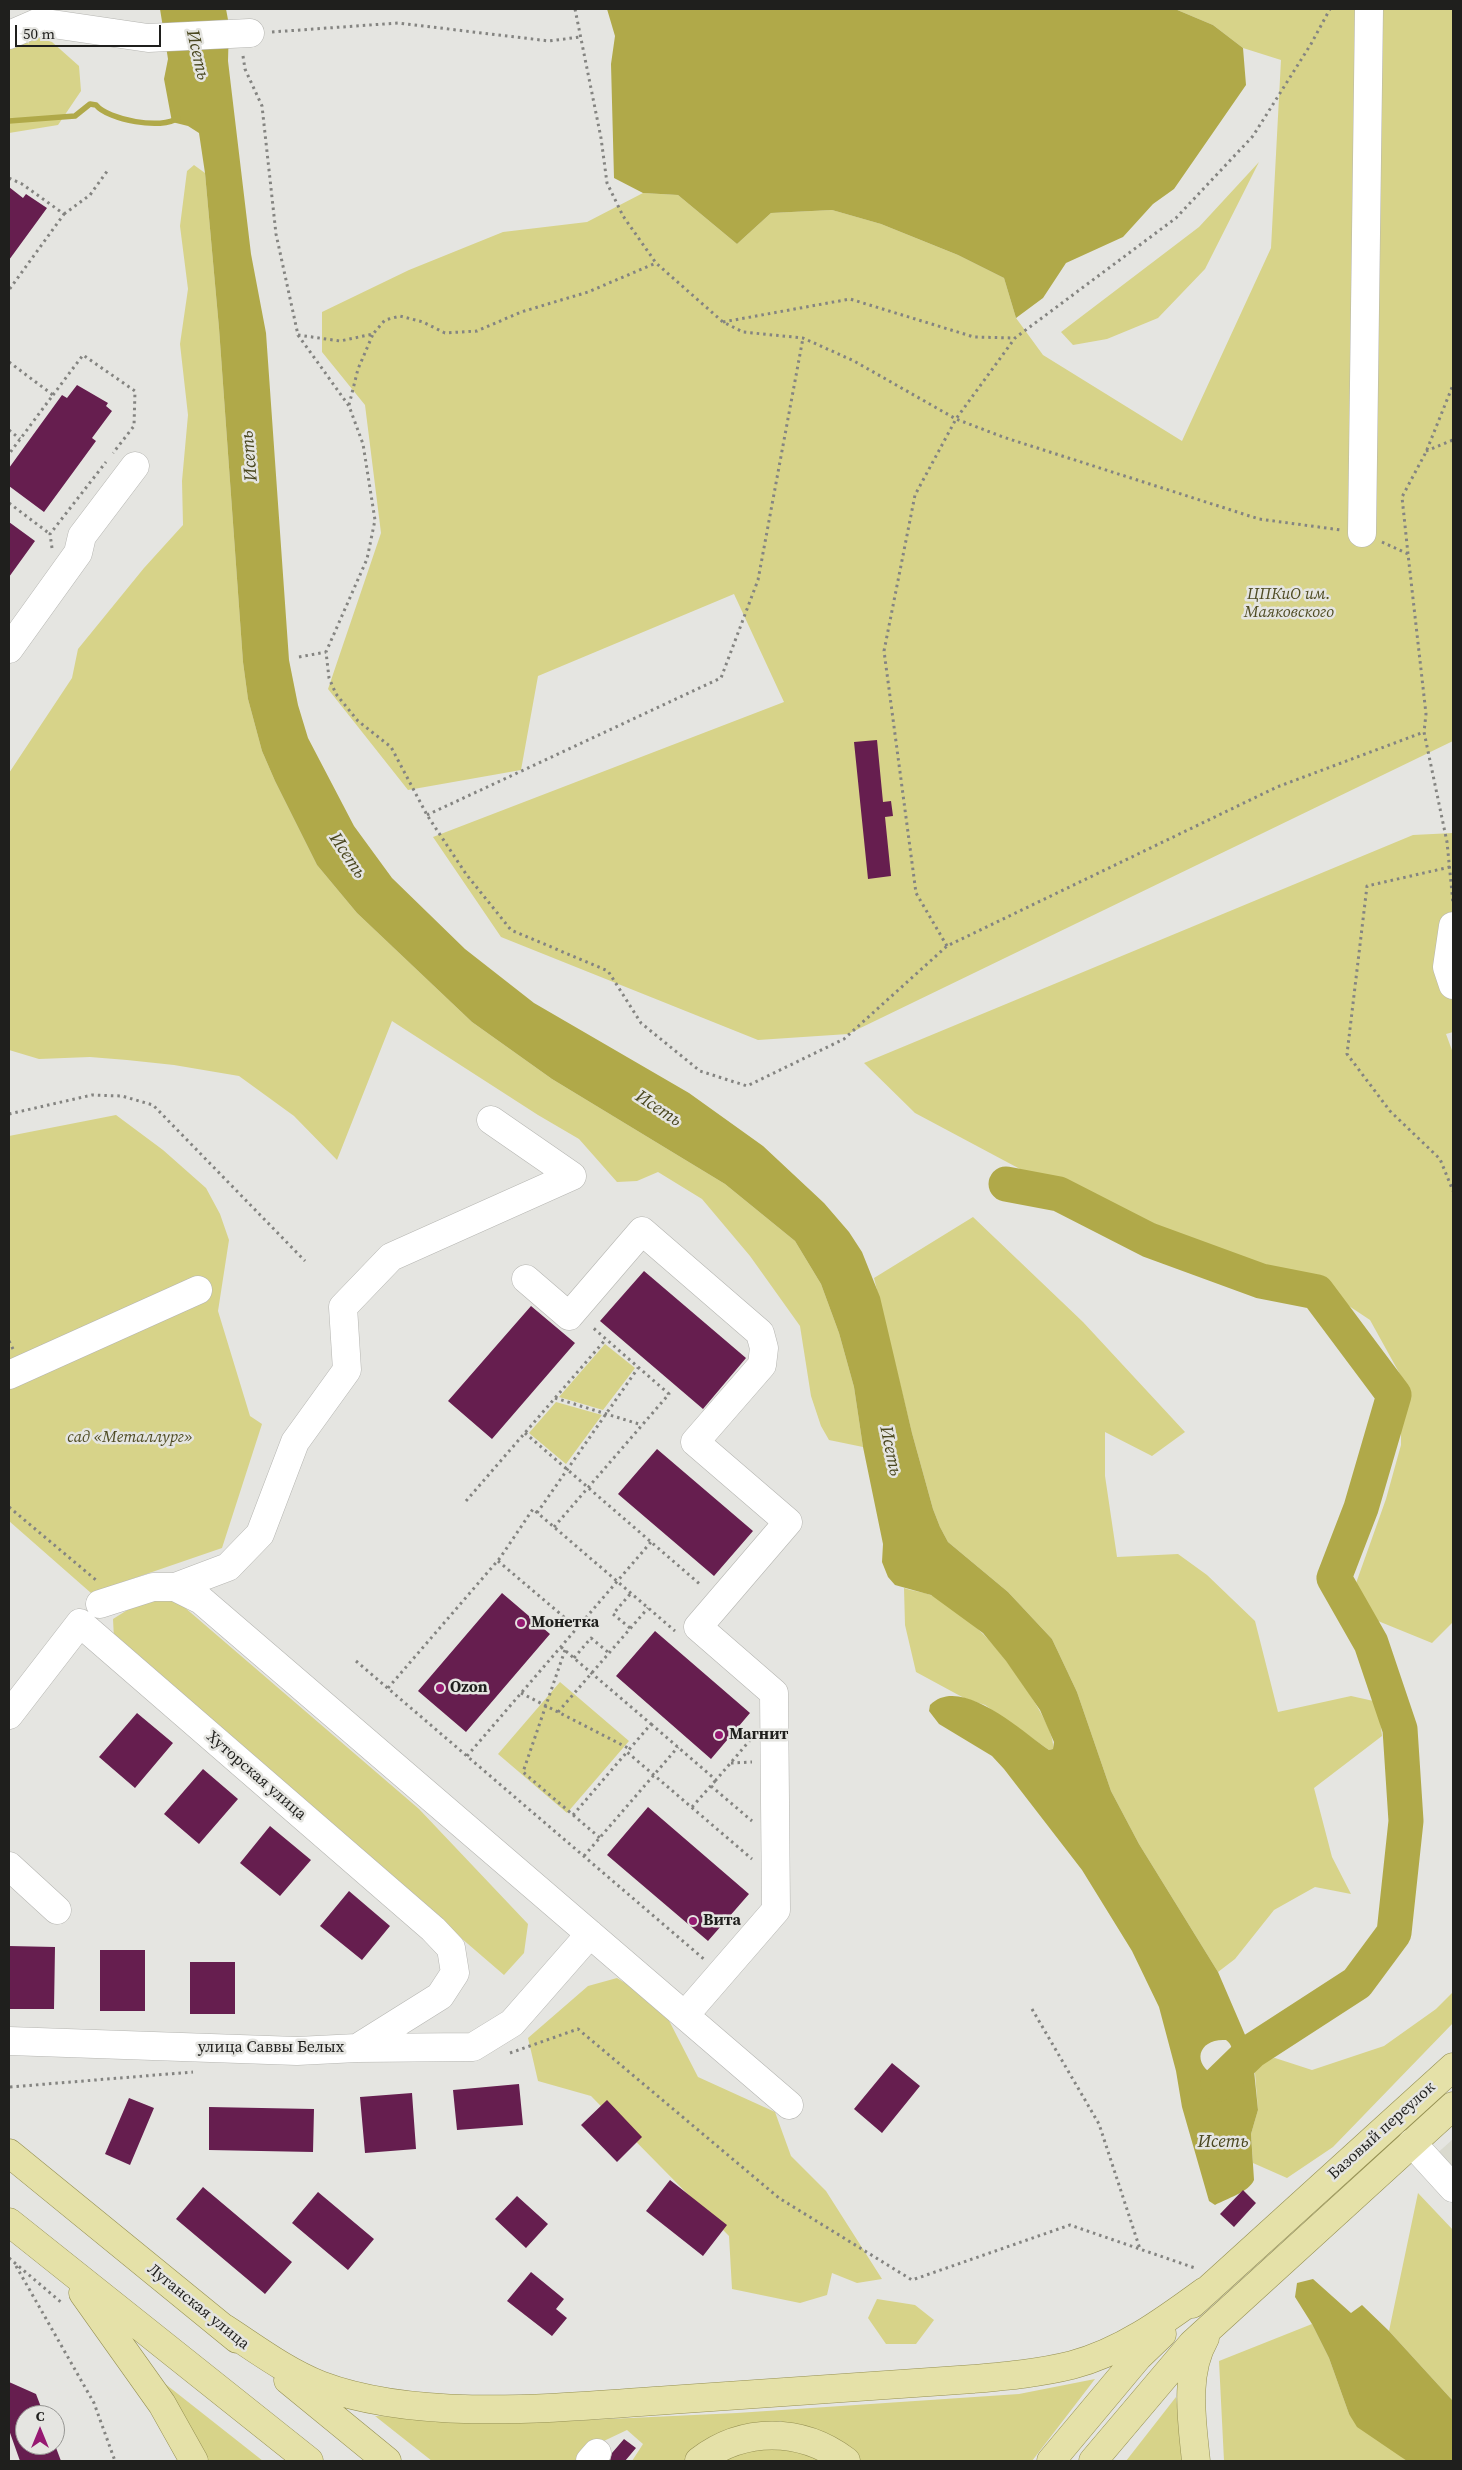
<!DOCTYPE html>
<meta charset="utf-8">
<style>
body{margin:0}
#map{position:relative;width:1462px;height:2470px;overflow:hidden;background:#e5e5e1;font-family:"Source Serif 4",serif}
canvas{display:block}
.frame{position:absolute;inset:0;border:10px solid #1f1f1d;pointer-events:none}
.north{position:absolute;left:15px;top:2405px;width:50px;height:50px;box-sizing:border-box;background:#e5e5e1;border:1px solid #969693;border-radius:50%;rotate:0deg;font-size:14px;font-weight:700;line-height:20px;text-align:center;color:#1f1f1d}
.north::after{content:'';display:block;margin:auto;width:18px;height:22px;background:#961972;clip-path:polygon(50% 0,100% 100%,50% 72%,0 100%)}
.scale{position:absolute;left:15px;top:25px;width:146px;height:22px;box-sizing:border-box;border:2px solid #1f1f1d;border-top:0;padding-left:6px;font-size:15px;line-height:18px;white-space:nowrap;color:#1f1f1d;-webkit-text-stroke:4px #e5e5e1;paint-order:stroke}
</style>
<div id="map">
<canvas width="1462" height="2470"></canvas>
<div class="frame"></div>
<div class="north">С</div>
<div class="scale">50 m</div>
</div>
<script>
const ctx = document.querySelector('canvas').getContext('2d');
ctx.lineJoin = 'round';
function fill(path, color) {
  ctx.fillStyle = color;
  ctx.fill(path, 'evenodd');
}
function strokePath(path, color, width, dash) {
  ctx.strokeStyle = color;
  ctx.lineWidth = width;
  ctx.lineCap = dash ? 'butt' : 'round';
  ctx.setLineDash(dash || []);
  ctx.stroke(path);
}
function write(font, color, halo, rows, align = 'center') {
  ctx.font = font + ' "Source Serif 4",serif';
  ctx.lineWidth = 5;
  ctx.setLineDash([]);
  ctx.textBaseline = 'middle';
  ctx.strokeStyle = halo;
  ctx.fillStyle = color;
  for (const [text, x, y, turn = 0] of rows) {
    ctx.save();
    ctx.translate(x, y);
    ctx.rotate((+turn || 0) * Math.PI / 180);
    ctx.textAlign = isNaN(turn) ? turn : align;
    if (halo) ctx.strokeText(text, 0, 0);
    ctx.fillText(text, 0, 0);
    ctx.restore();
  }
}
fill(new Path2D(`
 M1453,2139V2199L1423,2166Z`), '#d9d9ce');
fill(new Path2D(`
 M1175,9H1453V741L848,1034L758,1040L501,937L433,837L784,702L734,594L538,676L521,770L408,790L328,689L381,533L365,405L322,352V312L409,270L503,232L587,222L643,193L678,195L737,244L771,213L832,210L881,224L958,255L1004,278L1016,318L1043,355L1182,441L1271,248L1281,60L1243,48L1213,25Z
 M33,36L52,42L79,66L81,91L58,125L9,133V38Z
 M1259,162L1205,269L1158,318L1107,339L1073,345L1061,332L1199,227Z
 M194,165L205,173L219,328L243,662L248,699L262,751L275,781L317,865L357,913L472,1022L552,1079L725,1184L795,1241L821,1284L839,1333L854,1387L863,1447L829,1440L821,1426L811,1396L800,1326L750,1256L702,1199L658,1172L637,1181L617,1182L579,1139L538,1115L392,1021L337,1160L294,1116L239,1076L174,1065L127,1060L90,1057L39,1059L9,1050V773L72,678L78,649L144,568L183,525L182,481L188,415L180,344L188,289L180,226L187,171Z
 M1453,833V1032L1446,1034L1453,1053V1622L1432,1643L1378,1621L1355,1586L1386,1499L1401,1445V1376L1370,1320L1298,1272L1224,1274L1141,1228L1097,1195L1020,1169L915,1113L864,1063L1413,835Z
 M116,1115L163,1150L206,1188L220,1214L229,1240L218,1311L250,1416L262,1424L222,1548L91,1593L9,1521V1136Z
 M973,1217L1083,1322L1185,1432L1152,1456L1105,1432V1476L1117,1557L1178,1554L1207,1575L1255,1621L1278,1712L1351,1696L1378,1702L1382,1736L1314,1788L1332,1857L1351,1894L1315,1887L1274,1910L1235,1959L1218,1972L1139,1844L1111,1791L1077,1692L1052,1639L1008,1592L948,1542L940,1527L933,1509L912,1433L874,1278Z
 M605,1344L635,1368L603,1410L559,1397Z
 M556,1402L602,1415L566,1464L529,1433Z
 M904,1588C912,1591 925,1592 933,1596C950,1606 968,1619 982,1633C1000,1649 1058,1727 1053,1749L1049,1750L985,1705L964,1698L916,1672L905,1625Z
 M162,1599L176,1600L419,1809L528,1924L524,1953L504,1975L114,1639L113,1619L137,1604Z
 M560,1682L629,1741L567,1813L498,1754Z
 M617,1978L661,2005L698,2077L775,2112L791,2156L826,2191L882,2279L857,2283L832,2273L827,2295L800,2303L732,2289L729,2236L591,2096L538,2081L528,2038L588,1986Z
 M1453,1992V2023L1333,2147L1287,2178L1253,2163L1251,2134L1258,2110L1254,2061L1275,2058L1312,2070L1384,2046L1436,2009Z
 M1418,2193L1453,2230V2401L1389,2331Z
 M877,2299L915,2305L934,2320L916,2344H886L868,2318Z
 M1312,2324L1329,2358L1349,2414L1407,2461H1224L1219,2361Z
 M159,2379L263,2461H206Z
 M1095,2379L1032,2461H856L833,2441L780,2421L723,2432L684,2461H632L643,2444L627,2430L589,2448L578,2461H432L375,2416L566,2421L737,2413L1019,2394Z
 M1176,2397L1184,2461H1126Z
 M772,2447L811,2454L824,2461H722L739,2453Z`), '#d7d389');
fill(new Path2D(`
 M160,9H226L229,25L228,61L251,254L266,333L289,660L298,705L308,738L354,826L392,878L465,949L534,1003L689,1093L763,1146L824,1203L849,1232L862,1252L880,1297L912,1433L933,1509L940,1527L948,1542L1008,1592L1052,1639L1077,1692L1111,1791L1139,1844L1218,1972L1252,2051L1258,2110L1251,2134L1254,2180C1249,2192 1226,2199 1215,2205L1209,2201L1182,2107L1176,2071L1159,2007L1132,1951L1082,1870L1004,1769L992,1756L939,1724L929,1711L930,1705C961,1674 1022,1732 1049,1750L1053,1749L1054,1742L1040,1710L1006,1661L983,1633L931,1595L895,1585L888,1577L882,1562L883,1544L863,1447L854,1387L839,1333L821,1284L795,1241L725,1184L552,1079L472,1022L357,913L317,865L275,781L262,751L248,699L243,662L219,328L205,173L199,133L188,126L172,122L164,79L168,59ZM1226,2040C1238,2049 1230,2063 1223,2073L1216,2076C1190,2063 1199,2038 1226,2040Z
 M607,9H1175L1213,25L1243,48L1246,85L1174,189L1153,204L1123,237L1066,263L1043,298L1016,318L1004,278L958,255L881,224L832,210L771,213L737,244L678,195L643,193L614,178L611,64L615,36Z
 M1313,2279L1351,2313L1362,2305L1389,2331L1453,2401V2461H1407L1357,2427L1349,2414L1329,2358L1312,2324L1295,2297L1297,2283Z`), '#b0a949');
strokePath(new Path2D(`
 M9,121L75,116L90,104L96,105C108,120 162,130 178,118`), '#b0a949', 5.5);
strokePath(new Path2D(`
 M1006,1184L1059,1194L1149,1240L1261,1281L1317,1292L1394,1395L1361,1508L1334,1578L1371,1643L1400,1729L1406,1821L1394,1933L1357,1983L1252,2051L1218,2084`), '#b0a949', 35);
fill(new Path2D(`
 M9,187L23,198L26,194L47,208L9,260Z
 M77,385L108,403L106,406L112,411L92,438L96,441L44,512L9,486V468L62,395L67,398Z
 M9,522L35,541L9,577Z
 M877,740L883,802L891,801L893,816L885,817L891,876L868,879L854,742Z
 M644,1271L746,1358L703,1409L600,1321Z
 M531,1306L575,1343L492,1439L448,1401Z
 M657,1449L753,1531L714,1576L618,1494Z
 M502,1593L550,1634L466,1732L418,1691Z
 M655,1631L750,1713L711,1759L616,1676Z
 M137,1713L173,1743L135,1788L99,1757Z
 M203,1769L238,1799L199,1844L164,1814Z
 M648,1807L749,1894L708,1941L607,1855Z
 M270,1826L311,1860L280,1896L240,1863Z
 M349,1891L390,1926L362,1960L320,1926Z
 M9,1946L55,1947L54,2009H9Z
 M100,1950H145V2011H100Z
 M190,1962H235V2014H190Z
 M892,2063L920,2086L882,2133L854,2109Z
 M519,2084L523,2125L457,2130L453,2090Z
 M412,2093L416,2149L365,2153L360,2097Z
 M129,2098L154,2108L130,2165L105,2154Z
 M607,2100L642,2137L617,2162L581,2125Z
 M209,2107L314,2109L313,2152L209,2150Z
 M670,2180L727,2225L703,2256L646,2211Z
 M203,2187L292,2262L265,2294L176,2219Z
 M1243,2190L1256,2203L1234,2227L1220,2214Z
 M318,2192L374,2239L348,2270L292,2223Z
 M517,2196L548,2224L526,2248L495,2219Z
 M531,2272L564,2299L556,2309L567,2318L552,2336L507,2301Z
 M9,2382L36,2394L44,2415H25V2445H55L61,2461H20L9,2430Z
 M624,2439L636,2448L625,2461H610L612,2453Z`), '#661e4f');
const minor = new Path2D(`
 M9,35L39,22L148,38L250,33
 M1362,533L1369,9
 M9,649L78,553L82,536L135,466
 M1453,926L1447,967L1453,985
 M526,1279L569,1316L642,1231L760,1333L764,1348L762,1365L695,1442L788,1522L698,1627L774,1693L776,1910L685,2015
 M9,1375L198,1290
 M175,1587L228,1567L260,1534L295,1442L347,1370L343,1307L391,1257L572,1176L491,1120
 M100,1604L153,1587H175L201,1600L789,2105
 M9,1715L80,1623L433,1929L451,1948L455,1973L440,1996L357,2048L297,2051L9,2041
 M9,1866L57,1910
 M357,2048L473,2047L512,2023L590,1934
 M1412,2143L1453,2188
 M590,2461L597,2453`);
const major = new Path2D(`
 M9,2153L237,2339
 M9,2222L309,2461
 M83,2293L162,2404L194,2461
 M1192,2304L1453,2067
 M224,2328C255,2348 285,2371 320,2385C420,2423 563,2407 669,2400C770,2393 871,2386 973,2379C1006,2376 1040,2373 1072,2365C1122,2352 1164,2321 1205,2291
 M288,2380L387,2461
 M699,2461C743,2427 801,2427 846,2461
 M1051,2461L1138,2357L1162,2334
 M1093,2461L1192,2344L1453,2106
 M1196,2461C1192,2421 1184,2374 1205,2338`);
strokePath(minor, '#b5b5b1', 29);
strokePath(major, '#959052', 29);
strokePath(new Path2D(`
 M575,9L601,138L607,183L623,216L656,263L723,322L743,332L803,338L854,361L956,419L1003,437L1259,519L1341,530
 M272,32L398,23L549,41L580,37
 M243,56L245,69L262,106L276,234L298,335L349,406L363,444L375,520L367,559L326,652L329,678L336,694L358,721L391,747L427,815L466,874L511,930L608,971L641,1023L700,1071L747,1086L844,1039L947,946L1277,787L1424,732
 M9,178L22,184L64,214L9,290
 M64,214L90,195L108,170
 M723,322L850,299L974,337L1014,338
 M298,335L340,341L373,334L385,320L400,316L423,322L445,333L477,331L521,312L588,292L656,263
 M9,362L53,395L9,454
 M53,395L83,355L135,391L134,426L113,453
 M349,405L358,369L373,334
 M9,430L20,439
 M1426,451L1453,440
 M9,503L50,534
 M1382,542L1408,554L1426,714L1424,732L1447,842L1453,903
 M52,548L50,534L106,462
 M1408,554L1402,497L1426,452L1453,385
 M299,657L326,652
 M427,815L721,678L758,580L803,338
 M1450,867L1367,886L1347,1054L1390,1111L1440,1159L1453,1191
 M947,946L916,893L884,651L915,495L956,419L1015,338L1176,218L1253,136L1311,44L1330,9
 M9,1114L92,1095L122,1096L153,1105L305,1261
 M9,1341L13,1349
 M555,1398L642,1425
 M525,1433L702,1586
 M466,1501L606,1339
 M9,1507L96,1580
 M537,1513L638,1368
 M554,1527L669,1394L591,1326
 M498,1561L577,1628
 M630,1628L613,1614L631,1593
 M561,1647L651,1724L627,1752L752,1859
 M565,1650L523,1772L600,1838
 M574,1658L591,1638L609,1653
 M356,1661L705,1960
 M388,1688L500,1558L533,1509L675,1631
 M521,1693L630,1749
 M558,1712L648,1608
 M651,1724L716,1780L751,1739
 M467,1756L651,1542
 M731,1763L752,1762
 M711,1786L752,1821
 M692,1807L716,1780
 M573,1815L627,1752
 M584,1856L678,1747
 M1032,2009L1099,2124L1140,2249
 M510,2053L578,2029L779,2198L912,2280L1070,2225L1195,2268
 M10,2087L193,2072
 M9,2258L62,2303
 M16,2266L94,2403L115,2461`), '#848481', 3, [2.5, 4]);
strokePath(minor, '#fff', 28);
strokePath(major, '#e5e1a8', 28);
for (const [x, y, r, color] of [
 [521,1623,5,"#961972"],
 [440,1688,5,"#961972"],
 [719,1735,5,"#961972"],
 [693,1921,5,"#961972"]
]) {
  const dot = new Path2D();
  dot.arc(x, y, r, 0, 2 * Math.PI);
  ctx.fillStyle = color;
  ctx.fill(dot);
  strokePath(dot, '#e5e5e1', 2);
}
write('italic 16px', '#4e4b23', '#e5e5e1', [
 ["ЦПКиО им.",1289,595],
 ["Маяковского",1289,613],
 ["сад «Металлург»",130,1438]
]);
write('bold 16px', '#1f1f1d', '#e5e5e1', [
 ["Монетка",531,1623],
 ["Ozon",450,1688],
 ["Магнит",729,1735],
 ["Вита",703,1921]
], 'left');
write('16px', '#1f1f1d', '#e5e5e1', [
 ["Хуторская улица",256,1776,41],
 ["улица Саввы Белых",271,2048],
 ["Базовый переулок",1382,2131,-42],
 ["Луганская улица",198,2307,39]
]);
write('italic 18px', '#49461e', '#e5e5e1', [
 ["Исеть",197,55,77],
 ["Исеть",250,456,-95],
 ["Исеть",347,856,56],
 ["Исеть",658,1109,33],
 ["Исеть",890,1451,78],
 ["Исеть",1223,2142]
]);
</script>
